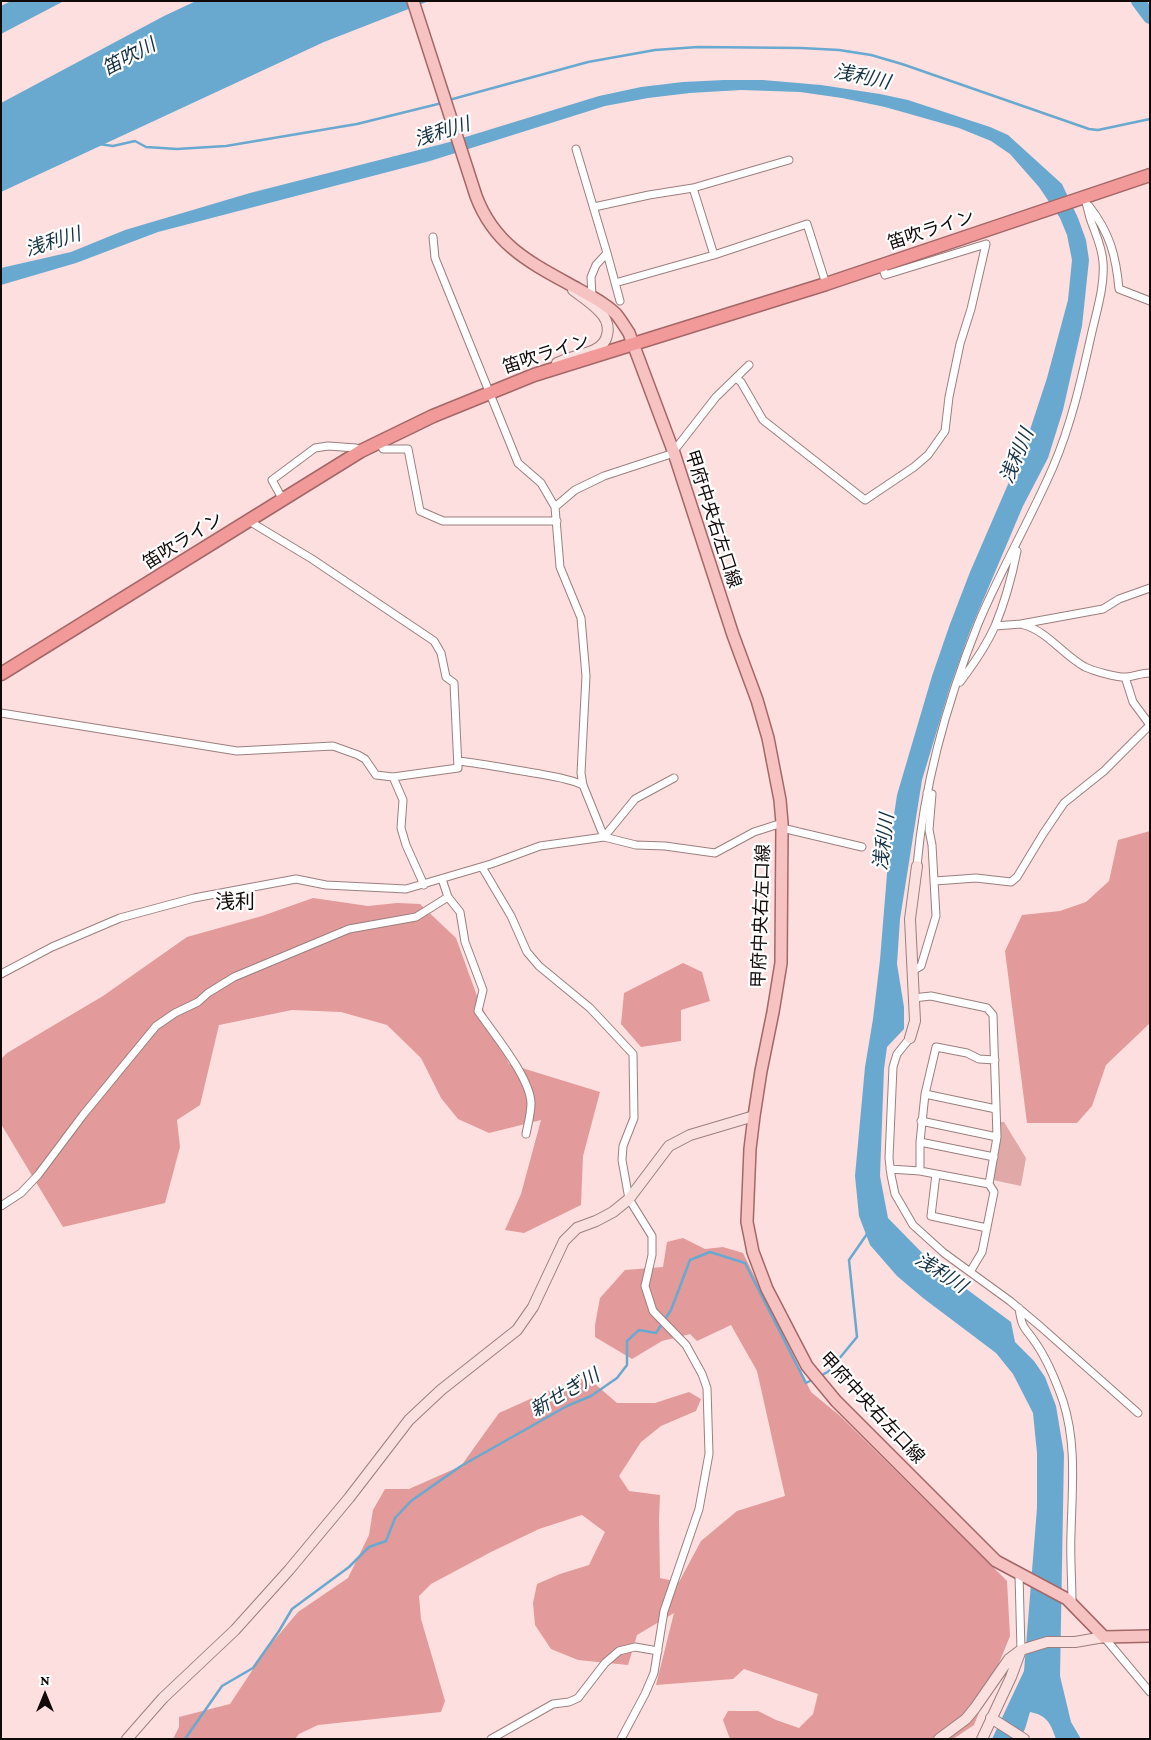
<!DOCTYPE html>
<meta charset="utf-8">
<style>
body{margin:0}
#map{position:relative;width:1151px;height:1740px;overflow:hidden;background:#fedfdf;font-family:"Crimson Pro",serif}
canvas{display:block}
.frame{position:absolute;inset:0;border:2px solid #120909;pointer-events:none}
.north{position:absolute;left:20px;top:1670px;width:50px;height:50px;-webkit-text-stroke:4px #fff;paint-order:stroke;rotate:0deg;font-size:14px;font-weight:700;line-height:20px;text-align:center;color:#120909}
.north::after{content:'';display:block;margin:auto;width:18px;height:22px;background:#120909;clip-path:polygon(50% 0,100% 100%,50% 72%,0 100%)}
</style>
<div id="map">
<canvas width="1151" height="1740"></canvas>
<div class="frame"></div>
<div class="north">N</div>
</div>
<script>
const ctx = document.querySelector('canvas').getContext('2d');
ctx.lineJoin = 'round';
function fill(path, color) {
  ctx.fillStyle = color;
  ctx.fill(path, 'evenodd');
}
function strokePath(path, color, width, dash) {
  ctx.strokeStyle = color;
  ctx.lineWidth = width;
  ctx.lineCap = dash ? 'butt' : 'round';
  ctx.setLineDash(dash || []);
  ctx.stroke(path);
}
function write(font, color, halo, rows, align = 'center') {
  ctx.font = font + ' "Crimson Pro","Noto Sans JP",serif';
  ctx.lineWidth = 4.5;
  ctx.setLineDash([]);
  ctx.textBaseline = 'middle';
  ctx.strokeStyle = halo;
  ctx.fillStyle = color;
  for (const [text, x, y, turn = 0] of rows) {
    ctx.save();
    ctx.translate(x, y);
    ctx.rotate((+turn || 0) * Math.PI / 180);
    ctx.textAlign = isNaN(turn) ? turn : align;
    if (halo) ctx.strokeText(text, 0, 0);
    ctx.fillText(text, 0, 0);
    ctx.restore();
  }
}
fill(new Path2D(`
 M1000,1122H1004L1026,1158L1021,1186L993,1180L1000,1138Z`), '#e1a8a8');
fill(new Path2D(`
 M1150,831V1023L1106,1065L1092,1106L1077,1123H1027L1005,951L1022,915L1060,911L1086,902L1109,881L1118,840Z
 M313,898L368,906L397,903L420,904L456,938L477,996L509,1064L600,1092L583,1156L581,1205L524,1233L505,1230L521,1194L541,1120L489,1133L458,1119L441,1098L421,1058L387,1025L341,1012L292,1010L219,1025L200,1105L177,1120L180,1147L165,1203L63,1227L1,1124V1059L7,1053L103,996L187,937L262,916Z
 M683,963L702,972L710,1001L681,1010V1041L641,1047L621,1024L624,993Z
 M683,1238L705,1249L723,1247L743,1253L811,1392L840,1416L1007,1581L1010,1636L974,1725L953,1739H730L723,1720L728,1711H758L776,1720L799,1728L813,1714L818,1694L744,1669L733,1679L656,1685L674,1613L637,1635L628,1665L578,1660L551,1649L535,1625L533,1603L537,1584L560,1574L589,1565L605,1532L582,1515L539,1529L491,1552L431,1584L419,1596L421,1619L445,1701L441,1712L318,1725L299,1734L295,1739H173L179,1727V1717L230,1704L265,1651L298,1612L348,1578L369,1535L373,1510L385,1489H409L461,1466L499,1413L548,1391L587,1377L617,1403H655L689,1392L701,1399L696,1411L661,1426L641,1442L619,1476L629,1491L660,1495L659,1519L660,1578L679,1582L701,1541L737,1511L785,1496L757,1371L731,1325L697,1341L690,1334L662,1341L632,1359L595,1337V1325L600,1298L625,1270L663,1267L667,1242Z`), '#e29a9a');
fill(new Path2D(`
 M11,1H64L1,34V6Z
 M196,1H429L324,42L1,192V103L164,16Z
 M724,80H763L821,85L880,94L908,100L990,127L1008,135L1062,184L1078,218L1086,240L1089,260L1082,326L1063,410L1048,458L1023,506L970,631L950,687L922,780L900,919L897,964L904,1007V1029L887,1047L884,1069L880,1176L888,1218L934,1265L1011,1322L1015,1342L1034,1361L1045,1377L1056,1406L1064,1454L1060,1676L1071,1722L1081,1739H1056C1051,1724 1047,1715 1030,1712L1025,1729L1019,1739H992L1024,1671L1037,1508V1453L1033,1413L1013,1374L996,1353L923,1298L897,1276L870,1245L859,1216L855,1176L865,1067L873,1019L880,960L889,849L897,795L932,676L950,624L970,572L1025,445L1047,378L1068,300L1072,260L1067,235L1060,218L1039,187L1010,154L991,141L959,128L885,107L842,98L800,92L741,90L690,93L648,98L605,106L430,161L158,232L76,263L1,285V268L71,252L125,230L250,193L446,143L599,96L641,87L683,82Z`), '#69a9d0');
strokePath(new Path2D(`
 M449,100L588,62L655,50L698,47L801,48L839,50L871,55L902,64L1089,129L1098,130L1150,119
 M99,144L113,146L135,141L146,147L177,149L226,146L357,124L442,103
 M819,1377L829,1371L857,1337L849,1260L867,1234
 M185,1739L222,1686L253,1668L279,1631L292,1609L349,1567L369,1547L386,1541L395,1518L411,1501L461,1466L567,1406L591,1396L617,1378L627,1365V1341L639,1330L656,1333L671,1310L690,1260L710,1252L745,1263L806,1383L814,1379`), '#69a9d0', 2.5);
strokePath(new Path2D(`
 M1138,1L1150,17`), '#69a9d0', 14);
const street = new Path2D(`
 M576,149L607,253
 M693,188L714,255
 M1089,206C1110,233 1116,256 1119,289L1150,301
 M594,207L649,195L693,188L789,160
 M433,237L435,258L518,463L541,483L555,507L560,567L581,618L586,676L581,773L583,785L604,837
 M615,283L714,255L807,224L826,284
 M592,297L591,277L596,265L607,253L620,301
 M736,378L741,382L763,420L865,500L914,467L928,455L945,431L949,397L960,344L971,309L986,244L885,275L882,265
 M379,442L383,449H408L420,511L443,521H557
 M672,450L677,447L716,397L749,365
 M283,500L272,480L315,448L328,446L356,448L361,451
 M555,507L575,490L604,476L674,453
 M1024,625C1047,631 1063,655 1085,667C1094,671 1117,678 1127,677C1135,676 1142,673 1150,673
 M995,626L1021,624L1103,609L1119,599L1150,588
 M1125,677L1133,702L1150,725
 M960,682C973,665 986,646 995,626C1005,602 1012,576 1017,551
 M1,713L237,751L333,746L358,755L365,759L376,775L393,777L458,768L454,683L446,677L441,653L434,641L312,559L249,521
 M458,761C484,764 509,769 534,773C551,776 568,778 583,785
 M393,777L403,800L401,828L406,845L424,885
 M782,828L862,847
 M604,837L635,799L674,778
 M917,866C924,785 948,699 978,624C1000,571 1030,520 1053,467C1071,425 1081,381 1091,336C1096,313 1105,286 1103,262C1102,246 1095,233 1090,218C1088,211 1087,204 1084,197
 M482,867L511,916L527,952L539,966L590,1008L633,1054L634,1118L623,1146L622,1160L629,1199L652,1236V1255L645,1286L653,1311L686,1345L702,1374L707,1388L709,1454L699,1509L664,1611L654,1673L645,1694L621,1739
 M442,879L448,897L460,912L465,942L483,990L478,1011C493,1033 530,1077 531,1103C531,1113 528,1124 526,1134
 M935,881L976,878L1011,882L1017,877L1043,834L1064,803L1104,771L1150,725
 M912,971L921,966L936,916L932,845L929,830L932,794L927,793
 M1,974L52,947L120,918L194,898L296,879L326,885L406,889L491,864L540,846L597,838L604,837L636,845L665,846L715,853L754,832L782,823
 M913,998L931,996L987,1008L993,1015L997,1137L989,1184
 M910,1038L897,1054L893,1067L889,1158L891,1175L895,1194L913,1225L944,1253L1010,1301L1041,1327L1138,1413
 M925,1094L996,1109
 M921,1121L997,1137
 M920,1142L994,1157
 M890,1169L920,1171L989,1184L994,1192L982,1252L970,1272
 M920,1171V1142L925,1094L936,1047L967,1053L979,1059L995,1060
 M936,1174L931,1216L987,1228
 M1,1206L21,1193L38,1175L83,1115L156,1026L175,1013L198,1002L208,993L234,977L349,929L416,917L448,897
 M1019,1308C1022,1329 1024,1326 1035,1342C1047,1359 1056,1381 1063,1401C1077,1444 1072,1489 1071,1534C1070,1557 1072,1580 1072,1603
 M1019,1575L1021,1650
 M1104,1637L1150,1692
 M491,1739L553,1704L569,1702L578,1698L605,1663L619,1651L635,1647L658,1651`);
const secondary = new Path2D(`
 M557,363C570,357 582,355 594,350C610,343 612,324 600,312C593,304 582,297 573,290
 M910,1038L915,1021L910,919L917,866
 M991,1718L1024,1739
 M127,1739L163,1698L235,1630L289,1570L349,1498L409,1420L441,1390L517,1330L533,1307L564,1241L577,1228L596,1221L613,1212L629,1199L669,1146L690,1135L754,1116
 M939,1739L966,1719L975,1708L1009,1659L1021,1650L1047,1642H1075L1104,1637
 M982,1739L1011,1677L1021,1650`);
const primary = new Path2D(`
 M413,1L476,196C495,247 533,264 578,289C591,296 605,303 616,314C621,320 625,327 629,333L674,453L733,635L757,700L768,738L780,800L782,823L781,963L773,1012L761,1071L754,1116L750,1149L747,1222L753,1252L767,1289L807,1366L836,1401L996,1561L1067,1599L1104,1637L1150,1636`);
const highway = new Path2D(`
 M1,674L361,451L433,416L534,375L826,284L1150,175`);
strokePath(street, '#9b7f7f', 9);
strokePath(secondary, '#9b7f7f', 12);
strokePath(primary, '#a46767', 14);
strokePath(highway, '#a46767', 15);
strokePath(street, '#fff', 7);
strokePath(secondary, '#fbe0e0', 10);
strokePath(primary, '#f7c2c2', 11);
strokePath(highway, '#f29999', 12);
write('18px', '#120909', '#fff', [
 ["笛吹ライン",931,230,-18],
 ["笛吹ライン",546,354,-18],
 ["甲府中央右左口線",713,519,72],
 ["笛吹ライン",183,541,-32],
 ["甲府中央右左口線",761,916,-88],
 ["甲府中央右左口線",872,1408,47]
]);
write('italic 19px', '#153244', '#fff', [
 ["笛吹川",129,57,-28],
 ["浅利川",862,77,12],
 ["浅利川",442,132,-17],
 ["浅利川",53,242,-17],
 ["浅利川",1017,456,-67],
 ["浅利川",884,842,-83],
 ["浅利川",941,1273,33],
 ["新せぎ川",565,1393,-30]
]);
write('20px', '#120909', '#fff', [
 ["浅利",235,902]
]);
</script>
